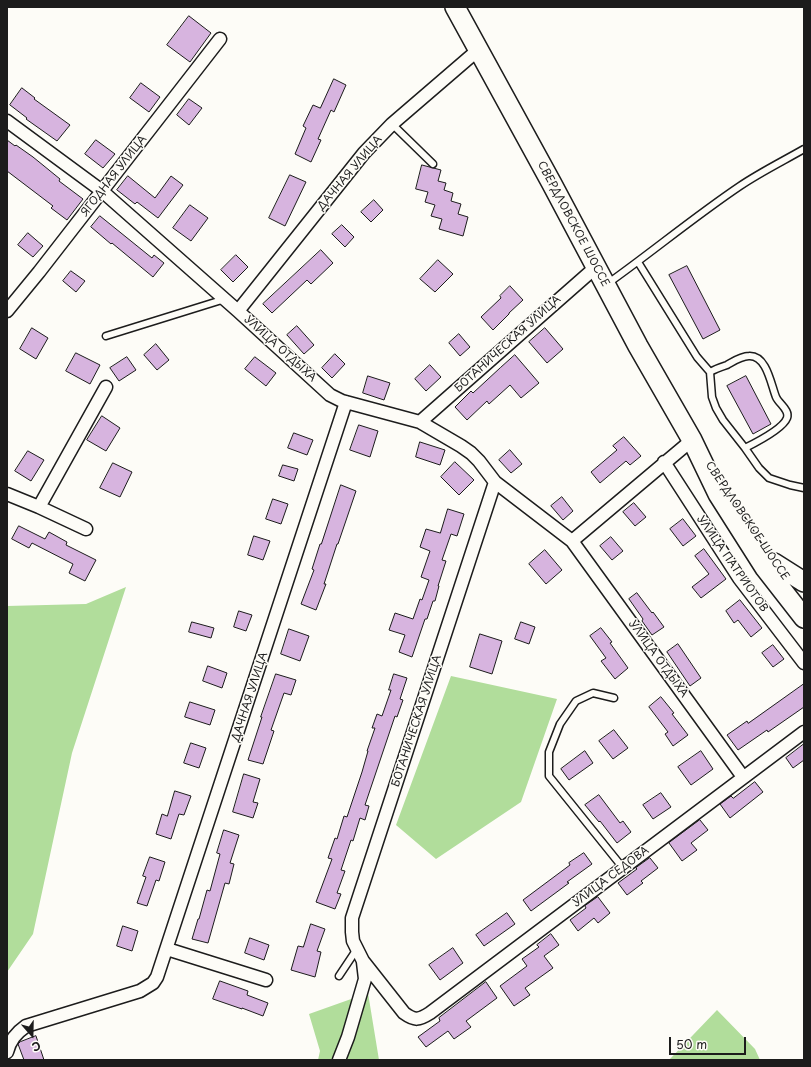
<!DOCTYPE html>
<meta charset="utf-8">
<style>
body{margin:0}
#map{position:relative;width:811px;height:1067px;overflow:hidden;background:#fdfcf7;font-family:"Playpen Sans",sans-serif}
canvas{display:block}
.frame{position:absolute;inset:0;border:8px solid #1c1c1c;pointer-events:none}
.north{position:absolute;left:12px;top:1015px;width:40px;height:40px;-webkit-text-stroke:3px #fdfcf7;paint-order:stroke;rotate:160deg;font-size:11px;font-weight:700;line-height:16px;text-align:center;color:#1c1c1c}
.north::after{content:'';display:block;margin:auto;width:14px;height:18px;background:#1c1c1c;clip-path:polygon(50% 0,100% 100%,50% 72%,0 100%)}
.scale{position:absolute;left:669px;top:1037px;width:77px;height:18px;box-sizing:border-box;border:2px solid #1c1c1c;border-top:0;padding-left:5px;font-size:12px;line-height:14px;white-space:nowrap;color:#1c1c1c;-webkit-text-stroke:3px #fdfcf7;paint-order:stroke}
</style>
<div id="map">
<canvas width="811" height="1067"></canvas>
<div class="frame"></div>
<div class="north">С</div>
<div class="scale">50 m</div>
</div>
<script>
const ctx = document.querySelector('canvas').getContext('2d');
ctx.lineJoin = 'round';
function fill(path, color) {
  ctx.fillStyle = color;
  ctx.fill(path, 'evenodd');
}
function strokePath(path, color, width, dash) {
  ctx.strokeStyle = color;
  ctx.lineWidth = width;
  ctx.lineCap = dash ? 'butt' : 'round';
  ctx.setLineDash(dash || []);
  ctx.stroke(path);
}
function write(font, color, halo, rows, align = 'center') {
  ctx.font = font + ' "Playpen Sans",sans-serif';
  ctx.lineWidth = 3;
  ctx.setLineDash([]);
  ctx.textBaseline = 'middle';
  ctx.strokeStyle = halo;
  ctx.fillStyle = color;
  for (const [text, x, y, turn = 0] of rows) {
    ctx.save();
    ctx.translate(x, y);
    ctx.rotate((+turn || 0) * Math.PI / 180);
    ctx.textAlign = isNaN(turn) ? turn : align;
    if (halo) ctx.strokeText(text, 0, 0);
    ctx.fillText(text, 0, 0);
    ctx.restore();
  }
}
fill(new Path2D(`
 M126,587L72,753L33,934L7,972V606L86,604Z
 M451,676L557,699L521,802L436,859L396,825Z
 M368,993L379,1060H318L320,1051L309,1014Z
 M717,1010L755,1049L760,1060H669Z`), '#b1dd9b');
const building = new Path2D(`
 M189,16L211,33L190,62L167,45Z
 M334,79L346,85L334,112L331,110L318,139L321,140L311,162L295,154L306,128L303,126L313,105L320,108Z
 M141,83L160,97L149,112L130,98Z
 M22,88L35,98L34,99L70,125L57,141L26,119L27,118L10,105Z
 M189,99L202,108L189,125L177,115Z
 M7,140L15,146L16,145L33,157L60,179L59,181L83,199L67,220L51,208L53,206L7,171Z
 M96,140L115,154L103,168L85,154Z
 M422,165L441,170L438,181L446,183L444,190L453,193L451,201L461,204L458,214L468,217L463,236L439,229L442,219L431,216L435,205L425,202L428,192L416,189Z
 M290,175L306,182L285,226L269,218Z
 M128,176L155,198L171,176L183,185L158,218L137,202L135,204L117,190Z
 M374,200L383,210L371,222L361,212Z
 M190,205L208,218L191,241L173,228Z
 M100,216L152,258L154,255L164,263L153,277L112,243L111,244L91,227Z
 M342,225L354,237L345,247L332,234Z
 M28,233L43,246L33,257L18,245Z
 M321,250L333,263L311,284L307,280L272,313L263,304Z
 M236,255L248,267L233,282L221,270Z
 M438,260L453,274L435,292L420,279Z
 M687,266L720,330L703,339L669,275Z
 M71,271L85,281L76,292L63,281Z
 M510,286L523,300L509,313V314L493,330L481,317L501,298L500,296Z
 M297,326L314,345L304,354L287,335Z
 M32,328L48,338L36,359L20,349Z
 M545,328L563,349L547,363L529,342Z
 M459,334L470,347L460,356L449,343Z
 M156,344L169,360L157,370L144,355Z
 M76,353L100,365L90,384L66,371Z
 M335,354L345,364L332,378L322,368Z
 M515,355L539,383L521,398L510,385L489,404L487,401L467,420L455,407L471,391L473,393L500,368Z
 M127,357L136,370L119,381L110,368Z
 M255,357L276,373L266,386L245,369Z
 M430,365L441,377L426,391L415,379Z
 M368,376L390,383L384,400L363,393Z
 M746,376L771,424L753,434L727,386Z
 M102,416L120,428L106,451L87,440Z
 M359,425L378,431L370,457L350,450Z
 M294,433L313,440L307,455L288,448Z
 M624,437L641,456L630,465L626,461L600,483L591,472L617,450L613,446Z
 M420,442L445,450L440,465L416,457Z
 M510,450L522,464L511,473L499,460Z
 M28,451L44,460L31,481L15,471Z
 M455,462L474,480L459,495L441,477Z
 M113,463L132,472L120,497L100,488Z
 M283,465L298,469L294,481L279,476Z
 M341,485L356,491L338,544H337L324,584H326L316,610L301,604L314,570L312,569L320,544H321Z
 M562,497L573,511L563,520L551,506Z
 M273,499L288,504L281,524L266,519Z
 M634,503L646,517L635,526L623,512Z
 M448,509L464,514L457,536L451,534L442,560L446,561L438,586H439L435,601H433L427,619H425L412,657L399,652L405,635L389,630L395,613L413,619L420,599L422,600L429,580L421,577L430,551L420,547L426,529L440,533Z
 M683,519L696,536L683,546L670,529Z
 M19,526L45,539L49,532L67,542L66,545L96,560L85,581L69,573L73,564L32,543L29,548L12,539Z
 M254,536L270,541L263,560L248,555Z
 M611,537L623,551L612,560L600,546Z
 M704,549L726,579L701,598L692,587L709,574L695,556Z
 M545,550L562,570L546,584L529,564Z
 M637,593L652,613L653,612L664,627L652,635L642,621L643,619L629,599Z
 M740,600L762,628L751,637L738,620L734,623L726,611Z
 M239,611L252,615L246,631L234,627Z
 M192,622L214,628L211,638L189,632Z
 M521,622L535,627L529,644L515,639Z
 M601,628L612,642L610,643L628,668L615,679L601,661L606,658L590,636Z
 M289,629L309,636L300,661L281,654Z
 M480,634L502,641L492,674L470,667Z
 M678,644L701,678L690,686L667,652Z
 M773,645L784,659L773,667L762,653Z
 M208,666L227,673L222,688L203,681Z
 M276,674L296,680L291,695L284,693L271,730L274,731L263,764L248,760L262,717H261Z
 M394,674L407,678L400,699L403,700L397,717L395,716L365,805L369,806L365,820L360,818L353,841L351,840L341,870L345,871L337,893L341,894L335,909L316,902L332,859L328,858L335,838L337,839L344,816L347,817L362,772L368,751H367L375,728H372L377,714L382,716L391,690H389Z
 M804,684V707L768,732L767,730L738,750L727,735L747,721L748,723Z
 M661,697L674,713L672,714L688,735L673,746L665,734L668,732L649,707Z
 M190,702L215,710L210,725L185,717Z
 M614,730L628,748L613,759L599,741Z
 M191,743L206,748L199,768L184,763Z
 M804,744V760L793,768L786,758Z
 M585,751L593,763L569,780L561,769Z
 M701,751L713,769L691,785L678,767Z
 M244,774L260,779L253,802L258,803L253,818L233,812Z
 M755,782L763,792L730,818L720,804L731,796L733,798Z
 M175,791L191,796L184,815L179,814L171,839L156,834L162,814L167,816Z
 M661,793L671,807L653,819L643,805Z
 M599,795L620,823L623,821L631,832L617,843L600,821L599,822L585,805Z
 M700,820L708,830L691,843L697,850L682,861L669,843Z
 M224,830L239,835L230,863L234,864L229,884L225,883L208,943L192,939L198,919H199L207,890L210,891L220,854L217,853Z
 M584,853L592,864L567,882L569,883L531,911L523,900L570,865L569,863Z
 M150,857L165,862L159,881L156,880L147,906L137,903L146,877L143,876Z
 M650,858L658,868L641,881L643,883L627,895L618,883L637,869L636,868Z
 M598,897L610,913L598,923L594,918L578,931L570,920L586,908L585,906Z
 M507,913L515,924L484,946L476,935Z
 M311,924L325,929L317,951L321,952L315,977L291,970L298,946L303,947Z
 M123,926L138,931L132,951L117,946Z
 M551,934L559,945L544,956L553,968L525,988L530,995L514,1006L500,986L527,966L522,959L539,947L537,945Z
 M250,938L269,945L264,960L245,953Z
 M453,948L463,963L440,980L429,965Z
 M220,981L248,991L247,995L268,1003L263,1016L242,1008V1009L213,999Z
 M486,982L497,998L466,1021L471,1027L454,1039L448,1031L426,1047L418,1037L440,1021L439,1018Z
 M36,1036L44,1060H24L18,1044L20,1042Z`);
fill(building, '#d7b4df');
strokePath(building, '#1c1c1c', 1);
const service = new Path2D(`
 M392,124L433,164
 M638,262L697,357L710,372L712,397L716,408L723,420L745,448L759,468L769,478L790,485L804,488
 M607,284C652,252 694,217 740,186C759,173 783,161 804,149
 M106,336L225,299
 M710,372C715,369 721,367 727,365C734,361 741,356 749,356C767,355 771,385 776,397C779,404 790,410 787,418C783,429 755,443 745,448
 M614,698L593,693L576,701L560,724L549,752V776L623,868
 M339,976L357,949`);
const minor = new Path2D(`
 M7,121L102,191L238,311L330,395L342,401L420,422L461,446L471,453L479,461L495,482L572,541L743,777
 M7,311L39,272L220,39
 M238,311L364,153L392,124L478,50
 M420,422L596,267
 M664,462L739,578L804,663
 M495,482L352,918V932L353,941L363,961L404,1013C415,1021 419,1020 430,1013L804,732
 M7,494L39,507L86,529
 M39,507L106,387
 M572,541L692,440
 M167,949L266,980
 M7,1052C10,1040 16,1033 26,1026L140,991L153,983L157,977L346,402
 M339,1060L348,1037L365,979L363,962`);
const primary = new Path2D(`
 M455,7L552,184L638,346L692,440L718,494L765,568L804,618
 M774,563L804,582`);
strokePath(service, '#1c1c1c', 9);
strokePath(minor, '#1c1c1c', 15);
strokePath(primary, '#1c1c1c', 22);
strokePath(service, '#fdfcf7', 6);
strokePath(minor, '#fdfcf7', 12);
strokePath(primary, '#fdfcf7', 19);
write('11px', '#1c1c1c', '#fdfcf7', [
 ["ДАЧНАЯ УЛИЦА",350,173,-50],
 ["ЯГОДНАЯ УЛИЦА",114,176,-52],
 ["СВЕРДЛОВСКОЕ ШОССЕ",573,224,62],
 ["БОТАНИЧЕСКАЯ УЛИЦА",508,344,-42],
 ["УЛИЦА ОТДЫХА",280,349,42],
 ["СВЕРДЛОВСКОЕ ШОССЕ",747,521,56],
 ["УЛИЦА ПАТРИОТОВ",732,564,55],
 ["УЛИЦА ОТДЫХА",658,659,54],
 ["ДАЧНАЯ УЛИЦА",250,697,-72],
 ["БОТАНИЧЕСКАЯ УЛИЦА",417,721,-72],
 ["УЛИЦА СЕДОВА",611,877,-37]
]);
</script>
